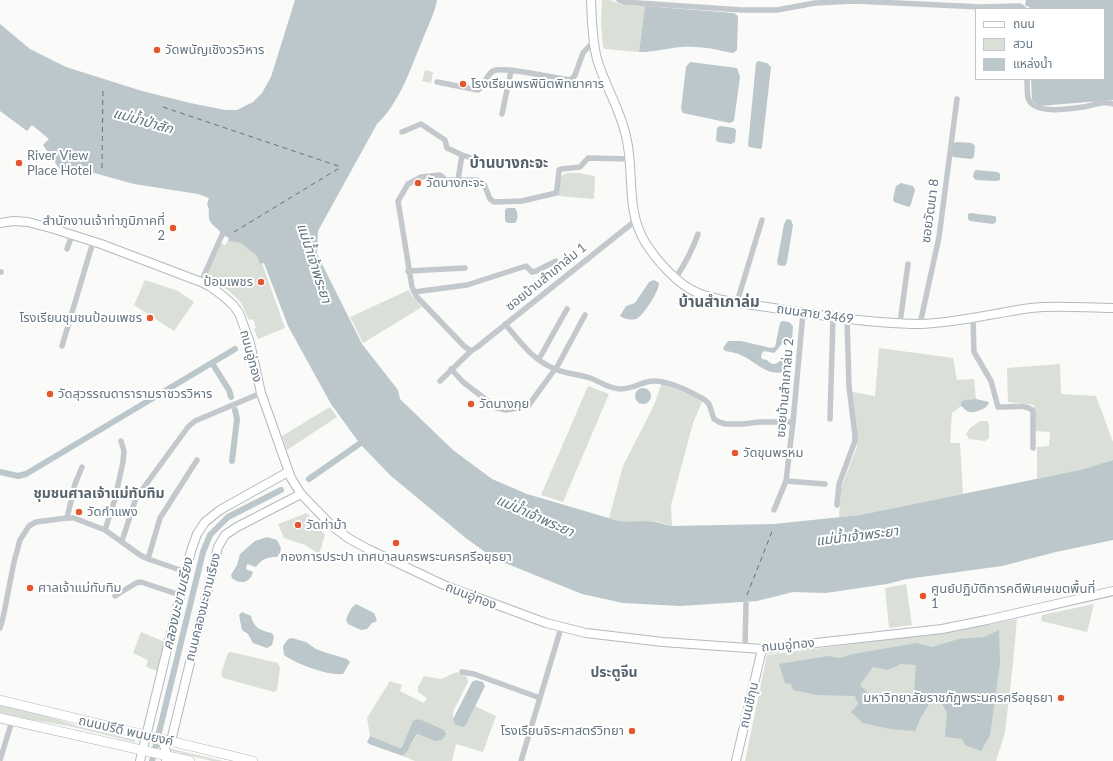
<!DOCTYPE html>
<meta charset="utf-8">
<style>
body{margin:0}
#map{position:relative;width:1113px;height:761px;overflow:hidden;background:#fafaf8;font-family:Lato,"Noto Sans Thai",sans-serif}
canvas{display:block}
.legend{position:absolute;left:975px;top:8px;width:130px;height:72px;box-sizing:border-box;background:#fff;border:1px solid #c1c8cd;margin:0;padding:5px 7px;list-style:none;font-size:12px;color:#657683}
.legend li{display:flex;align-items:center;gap:8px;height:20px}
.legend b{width:20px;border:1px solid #c1c8cd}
</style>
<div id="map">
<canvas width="1113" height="761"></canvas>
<ul class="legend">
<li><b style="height:5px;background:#fff"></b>ถนน</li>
<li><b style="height:11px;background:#dadfd7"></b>สวน</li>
<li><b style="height:11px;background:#bbc7cb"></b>แหล่งน้ำ</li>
</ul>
</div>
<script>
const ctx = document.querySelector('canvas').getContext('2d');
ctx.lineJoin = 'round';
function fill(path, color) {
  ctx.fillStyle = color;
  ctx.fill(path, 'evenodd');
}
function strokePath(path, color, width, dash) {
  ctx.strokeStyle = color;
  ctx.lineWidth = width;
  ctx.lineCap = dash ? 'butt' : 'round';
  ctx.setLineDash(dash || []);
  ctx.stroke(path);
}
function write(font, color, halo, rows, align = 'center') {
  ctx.font = font + ' Lato,"Noto Sans Thai",sans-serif';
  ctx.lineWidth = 4;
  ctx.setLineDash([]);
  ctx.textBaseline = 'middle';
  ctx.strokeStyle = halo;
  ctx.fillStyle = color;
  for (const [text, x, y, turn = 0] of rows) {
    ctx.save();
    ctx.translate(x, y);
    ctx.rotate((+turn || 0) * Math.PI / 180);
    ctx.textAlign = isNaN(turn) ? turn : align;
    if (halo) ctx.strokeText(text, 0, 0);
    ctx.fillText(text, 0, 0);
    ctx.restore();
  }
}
fill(new Path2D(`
 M602,0H609L623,5L645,6L639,52L605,49L603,47L601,24Z
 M425,70L433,72L431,83L422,81Z
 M567,173H578L595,176L594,199L558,196L559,177Z
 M228,241L241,243L257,256L260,264L262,263L285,328L258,339L254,329L256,328L253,319L249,320C246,315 244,308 241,303C233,292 217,283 206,276L219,242L225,245Z
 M145,280L178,291L194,302L174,331L134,305Z
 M409,290L412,296L422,307L363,343L350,317Z
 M879,348L953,358L957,380L974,379L976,399L964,400L961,402V406L952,413L950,443H960L963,494L860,515L839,517L841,488L857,447V432L852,392L875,396Z
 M1060,364L1061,394L1096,396L1113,442V460L1080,470L1037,479V447L1049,446L1050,432L1036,431L1034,405L1008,402L1007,368Z
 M662,383L694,397L702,402L693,423L671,505L672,526L659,522L645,521L634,523L619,521L609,518L623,466L654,405Z
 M588,386L609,394L563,502L541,495Z
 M330,407L337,417L287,450L282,436Z
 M980,421H987L989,424V438L985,441L969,439L966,434L970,428Z
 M307,513L325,535L319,554L305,545L284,538L278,524Z
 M906,584L912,625L889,628L885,588Z
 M1094,604L1087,632L1041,621L1042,615Z
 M1017,619L1013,663L1005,733L996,761H745L767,655L960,630Z
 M141,632L165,642L157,671L146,667L148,660L133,653Z
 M231,652L278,663L280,668L277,690L274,692L223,678L221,674L228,653Z
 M457,672L467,677L468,682L453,712V719L466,725L475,706L496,716L483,752L456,744L452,761H415L403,756C411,750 411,739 419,734L435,741L419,719L402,747L400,748L370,736L367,718L390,681L402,685L400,691L424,703L427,698L418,692V687L424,676L441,679Z
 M0,705L37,713L78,726L135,740L136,741L134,742L69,726L26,719L0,713Z
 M168,748L223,761H212L168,750Z`), '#dadfd7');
fill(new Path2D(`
 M295,0H437C435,13 427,28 422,41C410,70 400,102 377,124L318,231L317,254L362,344L398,390L400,399L453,450L492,479L527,494L619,521C628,522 635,522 644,521C654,521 663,524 672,526L774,524L860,515L1080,470L1113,460V540L1056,552L1002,566L907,579L887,584L826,593L793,592L757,601L680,606L623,603L582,594L495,559L467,539L391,476L360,444L331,404L288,326L264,263L260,264L257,256L241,243L228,241L229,238L221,234C219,228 213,227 210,221C207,216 211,212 207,204L209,198L198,194L134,184L94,173L76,175L61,171L43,145L49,139L32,125L27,131L0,111V24L30,49L66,67L142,91L190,103L225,110H237L253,102L262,93L271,77Z
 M1026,0H1113V100L1039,106L1032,100L1031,79H1104V9H1032L1025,5Z
 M645,6L734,13L738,16L737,50L733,53C721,51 708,47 695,47C676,45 658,52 639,52Z
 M758,61L767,63L771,67L762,147L761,149L749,147L748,145L756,63Z
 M690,62L737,68L740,77L734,121L730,123L683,113L681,109L686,67Z
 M720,126L734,128L736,130L735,142L731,144L718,142L716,140L717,128Z
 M957,142L972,143L975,146L974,157L971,159L953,157L952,155L953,143Z
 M976,170L998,172L1000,174V180L996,181L976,180L973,177L974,172Z
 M901,183L913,186L915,190L911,204L909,207L894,202L893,199L896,186Z
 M507,208H515C518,213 519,218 515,223H508L505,221V210Z
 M970,213L994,216L996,217V222L993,224L970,221L968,219V214Z
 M787,219L791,220L793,225L787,262L785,266L778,265L777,262L784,224Z
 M654,280L659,283C659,291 645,313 638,318C633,321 624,319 620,316L626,306L635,303L649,282Z
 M782,321L789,322L793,326L792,340L790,342C781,340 780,348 774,353L764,351L762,353L761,357L762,359L767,360C772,366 777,365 781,359L786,358L789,361L788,365L784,372C767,376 757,363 743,356C737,353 731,352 725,351L723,348L728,341H741L771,348L775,347L780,323Z
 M635 396a8 8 0 1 1 16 0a8 8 0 1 1-16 0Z
 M976,399L989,402C988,409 975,413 969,412C966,411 964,408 961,406V402L964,400Z
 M267,537L277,540L281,548L280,553L277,557C267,557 262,559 256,567L247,564L246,569L253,572C250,583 240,585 232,578L231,575L237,565L240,554L255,541Z
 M356,604L374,613L377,620L375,622L372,623L367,629L361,630L348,624L346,620C348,614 351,607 356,604Z
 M242,612L251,616C253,627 261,631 272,633L274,637L272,645L267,648L253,643L248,634L242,630L239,615Z
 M999,630L1000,663L990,735L981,751L965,745L962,739L945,737L947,712L940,701L929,704L920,719L915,731L890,729L863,723L851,712L858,704L855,696L817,695L793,690L791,684L785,683L779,664L828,656L840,658L853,654L917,643L932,647L959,639L984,637ZM901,664L916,665L914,691L906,703L893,699H874L860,685L873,667L888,670Z
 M292,638L306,642L316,649L324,652L347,659L350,662L343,674C329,676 296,664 284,655L283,646L288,639Z
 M476,680L483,682L485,686L466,725L463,727L455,724L453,719L472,682Z
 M419,719L444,730L446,734L442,740L435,741L418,734C411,739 411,750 403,756L369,744L367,742L370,736L400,748L402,747L413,721Z`), '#bbc7cb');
strokePath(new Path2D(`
 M212,363L229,390L231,397
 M232,461L237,419L235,410
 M0,472L18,476L26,474L235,349
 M309,479L365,440
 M152,761L203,552L210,535L228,517L281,490`), '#bbc7cb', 6);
strokePath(new Path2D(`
 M163,107L341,167
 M102,168L103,87
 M234,232L341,167
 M747,595L773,529`), '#60757c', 1, [5, 4]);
const secondary = new Path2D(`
 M591,0C592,20 592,40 597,59C605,86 620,109 626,136C635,172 625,209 645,242C656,260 678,285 698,293C717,301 746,304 767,307C804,313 841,319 879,322C892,323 906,324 920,324C957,323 994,313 1031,308C1058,305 1086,308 1113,308
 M0,223L13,221L28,222L54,229L101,244L201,282L211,287L223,296L233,305L239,313L250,343L261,393L291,478L301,494L331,525L348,538L366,548L446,586L546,623L586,633L663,642L762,649L942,629L987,620L1113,591
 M162,739L167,755L166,761
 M171,741L218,547L225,535L237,527L301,494
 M140,761L191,551L197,534L205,522L220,510L288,472
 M736,761L762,649`);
const primary = new Path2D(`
 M0,700L253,761
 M0,718L190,761`);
strokePath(secondary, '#b3babf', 10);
strokePath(primary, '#b5babe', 10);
strokePath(new Path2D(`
 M619,0L624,2L742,10H777L815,3L855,1L981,7L1020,6L1024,9
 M1027,79C1027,85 1027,92 1028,98C1033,115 1069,109 1083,107C1093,106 1102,100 1113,104
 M437,82L478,90C485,86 486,75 493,71C503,66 555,78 569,80L573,78L575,75L583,53L593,42
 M502,114L511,71
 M402,132L421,124L445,140L447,148L462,155L458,180
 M462,155L496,166
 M67,249L72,235
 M408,271L465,268
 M0,272H1
 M675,279C685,264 692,251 698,234
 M201,282L222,235
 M414,292L467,285L526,266L532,272L536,271L556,261
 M737,302L762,220
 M973,319L974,352L991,381L998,407C1008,408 1026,403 1033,411V448
 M900,323L908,264
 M505,324C520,342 533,360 555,369C566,374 579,374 590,378C601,382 609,389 621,389C631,389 639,384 647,382C663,377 691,392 705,400L709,404L714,419L719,422L726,424H743L759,422H793
 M920,324L939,237L957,99
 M62,346L93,242
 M471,351L464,346L417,297L412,287L398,201L408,184L421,177L440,175L446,180H476L480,181L484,184L490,199L494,202L522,201L556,193L557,189L559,170L561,169L580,167L588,158L631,159
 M539,359L567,309
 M451,369L463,382L497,408L506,410L528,406L531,402L558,365L585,315
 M440,381L471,351L476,348L635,221
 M830,419L833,317
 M786,481L825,484
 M837,505L839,484L855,441V435L849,387L847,319
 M774,510L786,481L793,422L803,313
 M67,518L75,484L82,467
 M105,530L115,499L123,462L124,451L121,441
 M122,541L136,498L188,427L195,421L261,393
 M148,559L160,518L197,460
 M115,596L136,583L141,582L180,595
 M0,628L3,618L14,562L20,540L29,526L36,522L67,518H74L105,530L140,555L148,559L186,572
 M745,648L746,604
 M462,672L474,674L540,698
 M0,760L12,721
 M521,761L561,628`), '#c3c8cc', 5.5);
strokePath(secondary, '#fff', 8);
strokePath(primary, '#fff', 9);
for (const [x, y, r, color] of [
 [157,50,4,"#e4572e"],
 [463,84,4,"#e4572e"],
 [19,163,4,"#e4572e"],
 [418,183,4,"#e4572e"],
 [173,228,4,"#e4572e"],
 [261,282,4,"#e4572e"],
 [150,318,4,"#e4572e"],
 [50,394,4,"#e4572e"],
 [471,404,4,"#e4572e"],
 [735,453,4,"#e4572e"],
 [79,512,4,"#e4572e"],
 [298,525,4,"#e4572e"],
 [396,543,4,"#e4572e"],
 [30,588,4,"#e4572e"],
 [923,596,4,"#e4572e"],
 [1061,698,4,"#e4572e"],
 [632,731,4,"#e4572e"]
]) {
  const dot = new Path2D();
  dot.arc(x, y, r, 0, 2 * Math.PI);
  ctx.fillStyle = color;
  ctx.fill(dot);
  strokePath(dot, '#fff', 1.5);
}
write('13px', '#657683', '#fff', [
 ["วัดพนัญเชิงวรวิหาร",165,50],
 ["โรงเรียนพรพินิตพิทยาคาร",471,84],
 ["River View",27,156],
 ["Place Hotel",27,171],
 ["วัดบางกะจะ",426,183],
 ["สํานักงานเจ้าท่าภูมิภาคที่",165,221,"right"],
 ["2",165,236,"right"],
 ["ป้อมเพชร",253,282,"right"],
 ["โรงเรียนชุมชนป้อมเพชร",142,318,"right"],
 ["วัดสุวรรณดารารามราชวรวิหาร",58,394],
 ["วัดนางกุย",479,404],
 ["วัดขุนพรหม",743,453],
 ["วัดกำแพง",87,512],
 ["วัดท่าม้า",306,525],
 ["กองการประปา เทศบาลนครพระนครศรีอยุธยา",396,557,"center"],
 ["ศาลเจ้าแม่ทับทิม",38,588],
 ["ศูนย์ปฏิบัติการคดีพิเศษเขตพื้นที่",931,589],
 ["1",931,604],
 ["มหาวิทยาลัยราชภัฏพระนครศรีอยุธยา",1053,698,"right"],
 ["โรงเรียนจิระศาสตร์วิทยา",624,731,"right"]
], 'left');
write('13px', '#657683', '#fff', [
 ["ซอยวัฒนา 8",930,211,-82],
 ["ซอยบ้านสำเภาล่ม 1",546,277,-39],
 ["ถนนสาย 3469",815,314,8],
 ["ถนนอู่ทอง",251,356,75],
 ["ซอยบ้านสำเภาล่ม 2",785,388,-85],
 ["ถนนอู่ทอง",471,596,21],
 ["ถนนคลองมะขามเรียง",203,607,-76],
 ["ถนนอู่ทอง",788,645,-5],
 ["ถนนชีกุน",749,705,-77],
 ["ถนนปรีดี พนมยงค์",126,731,13]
]);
write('italic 14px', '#60757c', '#fff', [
 ["แม่น้ำป่าสัก",143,121,16],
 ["แม่น้ำเจ้าพระยา",314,263,72],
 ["แม่น้ำเจ้าพระยา",535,516,24],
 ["แม่น้ำเจ้าพระยา",857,536,-7],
 ["คลองมะขามเรียง",178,604,-77]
]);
write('bold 14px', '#57646e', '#fff', [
 ["ชุมชนศาลเจ้าแม่ทับทิม",99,493],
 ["ประตูจีน",614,672]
]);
write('bold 15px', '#57646e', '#fff', [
 ["บ้านบางกะจะ",509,163],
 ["บ้านสำเภาล่ม",719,302]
]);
</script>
